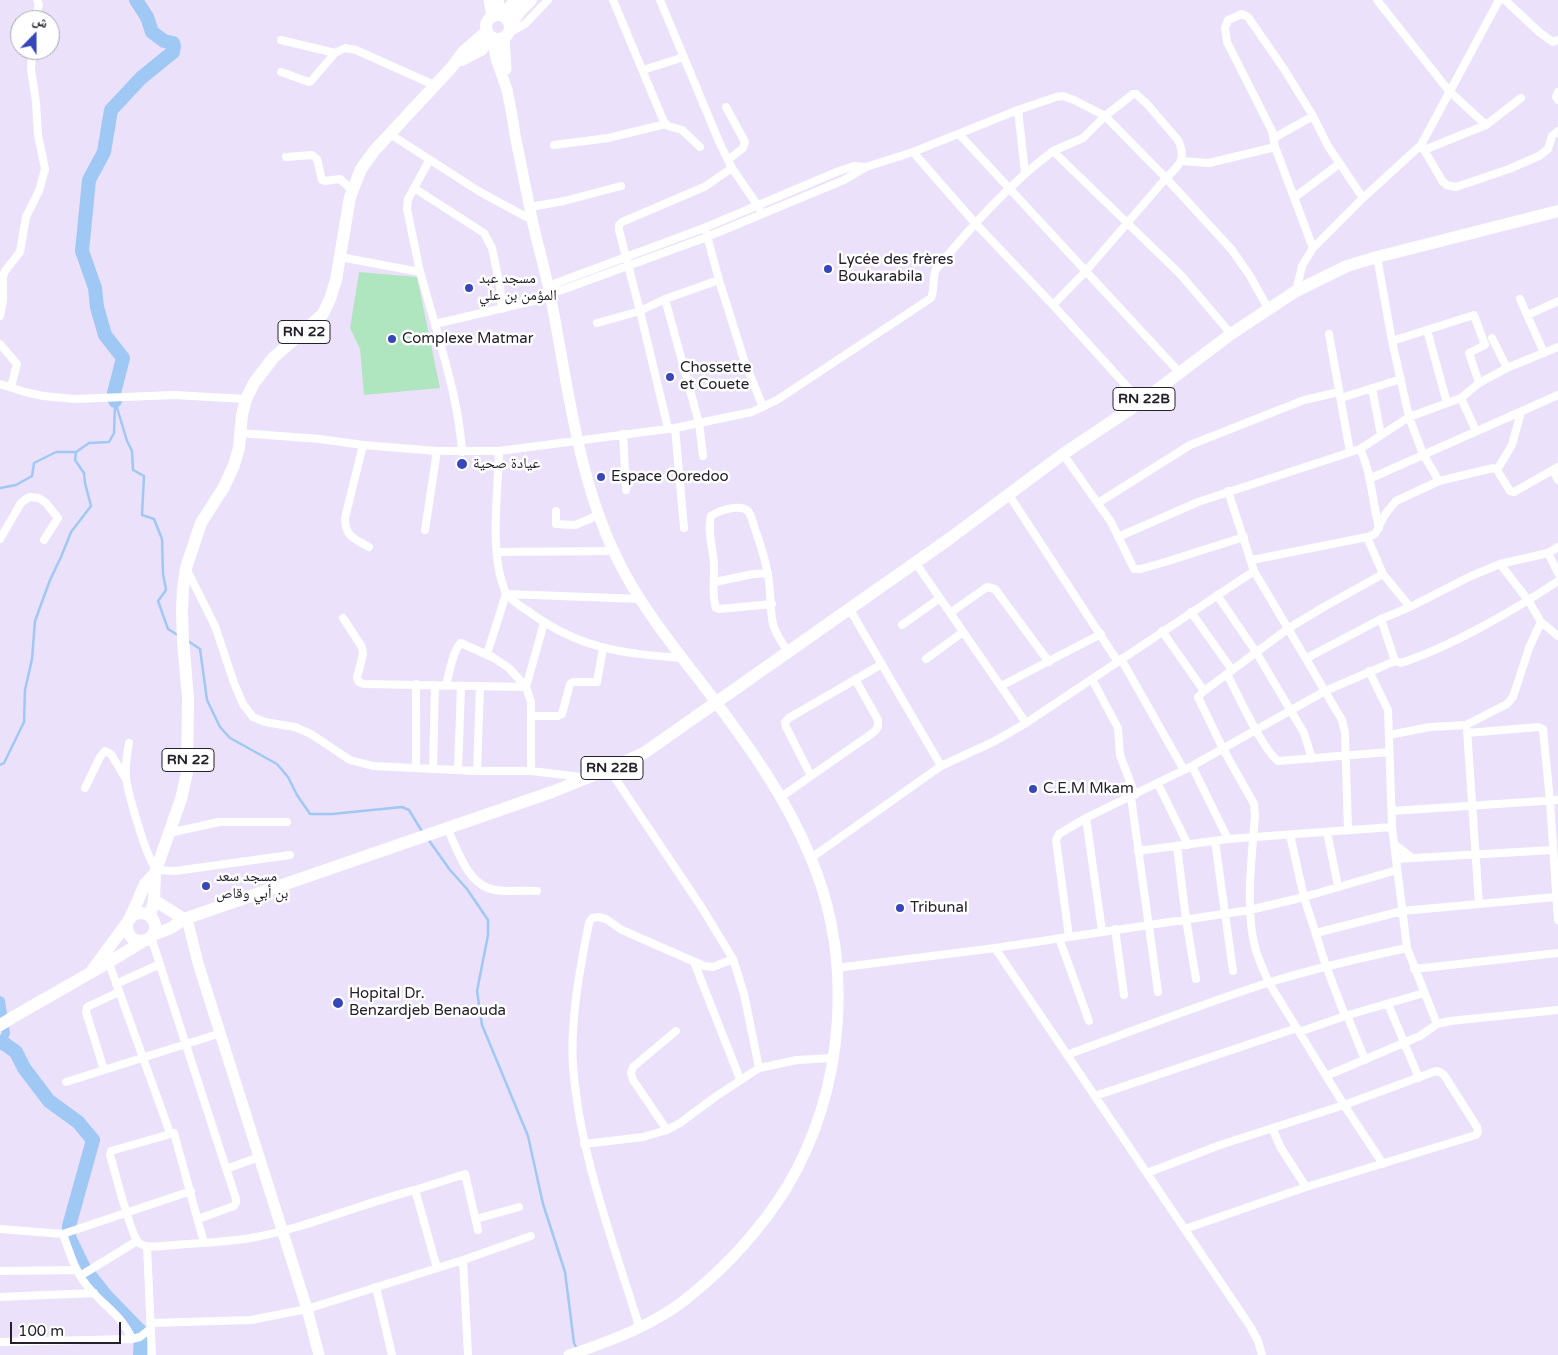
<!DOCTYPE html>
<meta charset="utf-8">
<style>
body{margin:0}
#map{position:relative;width:1558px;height:1355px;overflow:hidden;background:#ece1fb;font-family:"Varela Round","Noto Naskh Arabic",sans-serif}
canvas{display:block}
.north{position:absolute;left:10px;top:10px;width:50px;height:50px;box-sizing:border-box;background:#fff;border:1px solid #a8a6aa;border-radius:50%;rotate:22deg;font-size:14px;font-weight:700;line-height:20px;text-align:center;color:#25202b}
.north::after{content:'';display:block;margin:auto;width:18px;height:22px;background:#3746b9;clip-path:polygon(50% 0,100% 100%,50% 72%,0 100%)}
.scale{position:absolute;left:10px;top:1322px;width:111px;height:22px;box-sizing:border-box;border:2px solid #25202b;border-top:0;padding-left:6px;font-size:15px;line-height:18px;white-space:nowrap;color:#25202b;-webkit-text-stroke:4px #fff;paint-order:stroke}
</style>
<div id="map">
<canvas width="1558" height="1355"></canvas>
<div class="north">ش</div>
<div class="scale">100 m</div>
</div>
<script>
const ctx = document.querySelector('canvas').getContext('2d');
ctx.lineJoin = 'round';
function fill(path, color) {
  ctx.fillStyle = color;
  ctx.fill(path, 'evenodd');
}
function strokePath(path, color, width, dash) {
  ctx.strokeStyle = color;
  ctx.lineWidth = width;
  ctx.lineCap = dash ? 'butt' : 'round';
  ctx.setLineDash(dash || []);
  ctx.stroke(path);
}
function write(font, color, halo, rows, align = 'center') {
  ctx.font = font + ' "Varela Round","Noto Naskh Arabic",sans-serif';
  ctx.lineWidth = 5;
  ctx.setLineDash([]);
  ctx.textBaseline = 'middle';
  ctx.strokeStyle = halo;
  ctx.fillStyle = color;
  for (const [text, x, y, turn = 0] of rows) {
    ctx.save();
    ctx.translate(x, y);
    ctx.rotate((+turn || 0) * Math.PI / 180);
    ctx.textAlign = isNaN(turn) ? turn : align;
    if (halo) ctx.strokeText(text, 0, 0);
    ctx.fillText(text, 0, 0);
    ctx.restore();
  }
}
fill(new Path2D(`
 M359,272L417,277L440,388L364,395L360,349L350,328Z`), '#afe6c0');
strokePath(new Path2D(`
 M115,401L127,441L132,451L133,470L144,476L142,515L154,519L162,539L163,574L166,590L158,601L168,629L179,636
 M0,488L16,485L32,476L34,463L56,452H76L89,443L109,442L114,433L115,405
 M188,641L200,649L207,700L220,727L230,738L277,764L288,777L297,795L310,814H332L402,807L409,810L423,833
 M0,765L4,763L24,722L25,690L32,659L35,621L50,580L61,557L71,532L91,506L85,483L84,473L75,460L76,452
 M428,839L450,870L467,889L488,920V935L477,991L482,1025L528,1136L543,1204L565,1272L574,1343L577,1349
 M0,997L1,1001`), '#a0c8f4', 2.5);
strokePath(new Path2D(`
 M0,1046L6,1033L1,1001`), '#a0c8f4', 8);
strokePath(new Path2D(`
 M115,401L114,393L123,358L105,335L97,307L95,288L82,251L89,180L104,152L111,110L141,78L173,52L174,46L173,43L164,41L152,32L147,17L136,0
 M2,1042L16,1052L24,1068L49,1101L78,1122L93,1140L69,1226V1237L84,1268L107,1297L141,1332L140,1355`), '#a0c8f4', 14);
strokePath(new Path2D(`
 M613,0L664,122L668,126L682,130L700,147
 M660,0L720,144L732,168L760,209
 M1377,0L1449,91L1486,125
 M1505,0L1539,32L1553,42L1558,40
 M34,20L39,5L37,0
 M509,33L525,24L548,0
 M281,40L335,53
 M643,70L684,57
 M281,72L309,82L311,81L335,53L345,48L356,50L434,85
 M1558,92L1556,97L1558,100
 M726,107L745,142L743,148L728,160
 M1018,110L1056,97L1063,96L1074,100L1105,116L1166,178C1179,166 1187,159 1178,140L1147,104L1136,94H1133L1105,116L1083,138L1053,151
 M390,134L480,192L532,220
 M959,134L1180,373
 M1274,138L1313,116
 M554,145L608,138L666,124
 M1421,145L1443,182L1447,185L1456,187L1509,169L1539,156L1548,149L1552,136L1558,131
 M1424,150L1486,125L1521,98
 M913,152L975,223L1053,305L1085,272L1166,178L1232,250L1250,276L1269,310
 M286,157L312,155L317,159L322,180L325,181L340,179L352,190
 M429,161L408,199L407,209L420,272L435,324L550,297
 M1181,161L1209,163L1275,147
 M414,188L484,233L492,248L500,286L502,309
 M1295,197L1339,164
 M530,207L564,201L621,186
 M706,232L719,280L744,360L763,407
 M1313,248L1363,198L1421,145L1499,0
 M340,257L420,272
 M1377,257L1392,341L1409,417L1423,454L1439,481L1493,468L1497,470L1510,491L1514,492L1558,467
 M548,286L704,228L839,171L854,166L866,167
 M1296,291L1302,266L1313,248L1275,147L1272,131L1227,42L1225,28L1228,20L1242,14L1248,17L1284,69L1313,116L1328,146L1363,198
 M550,293L562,290L707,237L844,180L866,167L913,152L1018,110L1025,173
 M665,299L699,423L703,456
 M1520,299L1544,353
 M1053,305L1141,402
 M1528,315L1558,301
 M0,316L3,301V277L5,271L20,252L26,217L39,191L45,169L38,135L36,102L31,69L32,50
 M597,323L640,311L665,299L719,280
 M435,324C447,368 459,407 462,452
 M1427,330L1447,403
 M1329,334L1350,452
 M1492,338L1507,368
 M1392,341L1474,315L1485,345L1469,353L1479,383
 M0,344L17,364L11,387
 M0,384L25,392L43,396L75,399L174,395L246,399
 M1372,388L1381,435
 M1341,398L1401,379
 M1461,398L1476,431
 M668,428L640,311L619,230V225L622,222L704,187L732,168
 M675,428L684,528
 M240,433L320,439L363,445L437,451H499L675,428L752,412L777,400L931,298C935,289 932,278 936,269C973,225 1007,186 1053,151L1181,275L1231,334
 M623,434L626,490
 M363,445L345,518C345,537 354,538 369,547
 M1360,449C1372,474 1372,501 1379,528
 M499,451C498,493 489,552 505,591C509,599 520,606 528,611C579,649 621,653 681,658
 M1063,454L1111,522L1134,569H1141L1165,562L1244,537
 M1497,470L1512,445L1521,412
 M1553,470L1558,480
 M1369,479L1558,395
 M1228,491L1254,571L1342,720L1345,733L1348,830
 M1009,495L1118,662
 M1098,503L1190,445L1304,400L1339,392
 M556,511V524L575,525L599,515
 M425,530L437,451
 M1118,537L1198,502L1360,449L1409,417L1461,398L1479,383L1507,368L1558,347
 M1367,537L1383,574L1410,607
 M0,539L21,503L29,497L39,498L46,503L58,518L44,540
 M497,552L615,551
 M1548,553L1558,573
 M1252,560L1367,537L1375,534L1386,513L1396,501L1439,481
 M915,562L1026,723
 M187,570L215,626L234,683L243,704L253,717L265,722L295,727L311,734L350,760L373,766L477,771H531L582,777
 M1383,574L1322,608L1289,628L1204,691L1198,697L1223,749L1249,795L1254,804L1255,816C1252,855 1245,909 1255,947C1258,959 1264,971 1269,983L1344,1105L1383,1164
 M715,582L753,574L768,573
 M1217,595L1256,652L1304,733L1312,759
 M772,604L719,609L716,608C711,595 715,578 714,564C713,549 707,531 711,516C719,510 740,504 748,511C752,515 753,524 755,529C761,546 767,564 769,582C771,596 770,611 773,624C775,634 783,643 788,652
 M849,608L941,766
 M1191,612L1232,670
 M950,613L987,587L995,589L1049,662
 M343,618L362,647L363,654L357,678L359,682L364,684L526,687L544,623
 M1541,622L1558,636
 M902,625L940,598
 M1162,631L1204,691
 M487,654L506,594L641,599
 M1307,658L1381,619L1410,607L1471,576L1500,564L1548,553L1558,547
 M926,659L963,632
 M1121,659L1184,770
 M1395,661L1401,663C1452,646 1513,611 1558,581
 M1369,671L1388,710L1392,827L1407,948L1437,1024
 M1227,674C1237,693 1263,750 1278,761L1389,752
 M1092,679L1118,728L1120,755L1135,795
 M446,685C449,675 453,649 461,643L494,658L509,668L526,687L531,702V771
 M1001,686L1101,634
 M531,716H558L562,714L570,684L573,682H597L603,648
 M1467,730L1479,904
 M1467,733L1539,727L1543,729L1550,801L1558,920
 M1389,735L1430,727L1466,725L1507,704L1513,697L1529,648L1541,622L1528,600L1500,564
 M129,743C127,754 125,766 126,777C127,790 147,861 156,868C161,871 169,871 175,871L290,855
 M1192,766L1228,839
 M416,768V684
 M433,769L435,685
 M458,770L461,686
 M477,771L480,687
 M811,776L786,727L785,722L789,718L882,664
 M1158,784L1188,845
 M85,788L100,757L105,751L111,754L126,779
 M781,797L874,732L878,727V720L855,679
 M1131,797L1158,992
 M1392,811L1558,800
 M1086,818L1102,931
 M447,828C458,850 467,885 495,890C508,892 524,890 537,891
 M1327,832L1338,886
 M169,833L219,822H287
 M1290,835L1304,897L1326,966L1345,1016
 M1215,841L1233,971
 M1395,845L1411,857
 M1177,846L1186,919L1196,979
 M1138,851L1228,839L1392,827
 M811,858L941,766L995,741L1026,723L1254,571
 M1396,859L1553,850
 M1115,929L1124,995
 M1316,933L1402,911L1556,897
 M151,937L236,1199V1203L234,1206L198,1219
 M1069,937L1056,840L1059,834L1086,818L1192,766L1325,691L1395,661L1381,619
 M1059,938L1089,1021
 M995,948L1250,1326L1258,1341L1262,1355
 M694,962L740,1079
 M109,963L170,1133
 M836,968L995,948L1250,910L1304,897L1397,870
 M1414,969L1558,953
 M116,984L160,964
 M1388,1004L1419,1078
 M1347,1015L1365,1060
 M1299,1032L1345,1016L1424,993
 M1067,1055C1134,1030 1200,1005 1267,983C1313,969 1360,958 1407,948
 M759,1068L797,1060L833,1058
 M104,1070L86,1012L87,1007L119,992
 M1326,1076L1420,1036L1437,1024L1450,1021L1558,1010
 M66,1082L221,1033
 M1095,1096L1297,1028
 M1272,1128L1281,1148L1306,1187
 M667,1130L633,1080L631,1073L633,1067L676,1031
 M584,1144L643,1137L667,1130L680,1123L715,1097L759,1068L744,994L733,959L702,908L609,769
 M226,1169L259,1157
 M1147,1173L1220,1145L1344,1105L1436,1071L1440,1072L1444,1075L1477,1127L1478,1132L1476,1135L1306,1187L1185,1229
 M415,1190L465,1174L478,1230
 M476,1219L519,1207
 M0,1229L63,1234L191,1191
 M63,1234C69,1250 74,1269 85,1283C101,1305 120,1312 132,1339
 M204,1243L174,1133L111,1151L110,1155C115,1171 130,1233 138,1242C146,1250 165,1245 175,1245C200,1243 226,1242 251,1238C307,1228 360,1204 415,1190L437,1268
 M147,1246L152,1355
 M463,1260L468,1355
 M0,1271L77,1270
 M80,1276L137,1241
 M376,1287L392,1355
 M0,1297L94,1293
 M150,1323L251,1320L307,1309L463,1260L531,1236
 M639,1326C613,1241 580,1156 573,1066C570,1022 580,967 589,923L592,918L598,917L606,919L622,930L704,966L713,967L733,959
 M0,1342L132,1339L140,1337L150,1329`), '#fff', 8);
strokePath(new Path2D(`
 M489,0L492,17
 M498,0L501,15
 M494,38C492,55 502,73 507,90C510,104 513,120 515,135C521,164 527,195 533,224C539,249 546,274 551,299C569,390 578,486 623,570C648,617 683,658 715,701C751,749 787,800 810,856C855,961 845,1089 787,1187C762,1227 728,1265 691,1295C657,1324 611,1341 569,1355
 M504,38L506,69
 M187,919L198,963L307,1309L319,1355`), '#fff', 11);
strokePath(new Path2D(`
 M486 27a12 12 0 1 1 24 0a12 12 0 1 1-24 0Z
 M504,16L507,10L516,0
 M510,25L521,10L531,0
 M462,60L481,50L491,37
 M154,900L184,919
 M127 927a14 14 0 1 1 28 0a14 14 0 1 1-28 0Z
 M131,916L145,884L155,873
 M150,916L154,900L155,873L181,799L187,773L188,698L183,641L182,610L183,589L186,568L201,523L224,487L234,465L239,448L242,415L246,399L254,383L273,358L323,314L330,299L336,280L350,197L361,169L374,151L452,67L463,52L487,31
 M153,935L171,928L184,919L552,792L609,769L644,753L949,539L1063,454L1141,402L1231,334L1296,291L1347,266L1377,257L1558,211
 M93,969L127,923
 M0,1025C48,996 98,970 145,940`), '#fff', 12);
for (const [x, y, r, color] of [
 [828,269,5,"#3746b9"],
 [469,288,5,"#3746b9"],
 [392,339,5,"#3746b9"],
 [670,377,5,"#3746b9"],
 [462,464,6,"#3746b9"],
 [601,477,5,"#3746b9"],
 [1033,789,5,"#3746b9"],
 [206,886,5,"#3746b9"],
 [900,908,5,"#3746b9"],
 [338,1003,6,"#3746b9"]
]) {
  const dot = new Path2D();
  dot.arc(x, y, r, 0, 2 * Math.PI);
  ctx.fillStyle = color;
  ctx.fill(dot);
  strokePath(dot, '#fff', 2);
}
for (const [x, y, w] of [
 [304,332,52],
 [1144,399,62],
 [188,760,52],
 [612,768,62]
]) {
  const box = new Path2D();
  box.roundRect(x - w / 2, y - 11.5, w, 23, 4);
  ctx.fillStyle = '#fff';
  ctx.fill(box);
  strokePath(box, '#25202b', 1);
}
write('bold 14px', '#25202b', null, [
 ["RN 22",304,332],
 ["RN 22B",1144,399],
 ["RN 22",188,760],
 ["RN 22B",612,768]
]);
write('15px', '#25202b', '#fff', [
 ["Lycée des frères",838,260],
 ["Boukarabila",838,277],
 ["مسجد عبد",479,279],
 ["المؤمن بن علي",479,296],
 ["Complexe Matmar",402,339],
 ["Chossette",680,368],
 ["et Couete",680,385],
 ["عيادة صحية",473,464],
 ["Espace Ooredoo",611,477],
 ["C.E.M Mkam",1043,789],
 ["مسجد سعد",216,877],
 ["بن أبي وقاص",216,894],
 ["Tribunal",910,908],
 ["Hopital Dr.",349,994],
 ["Benzardjeb Benaouda",349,1011]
], 'left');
</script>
